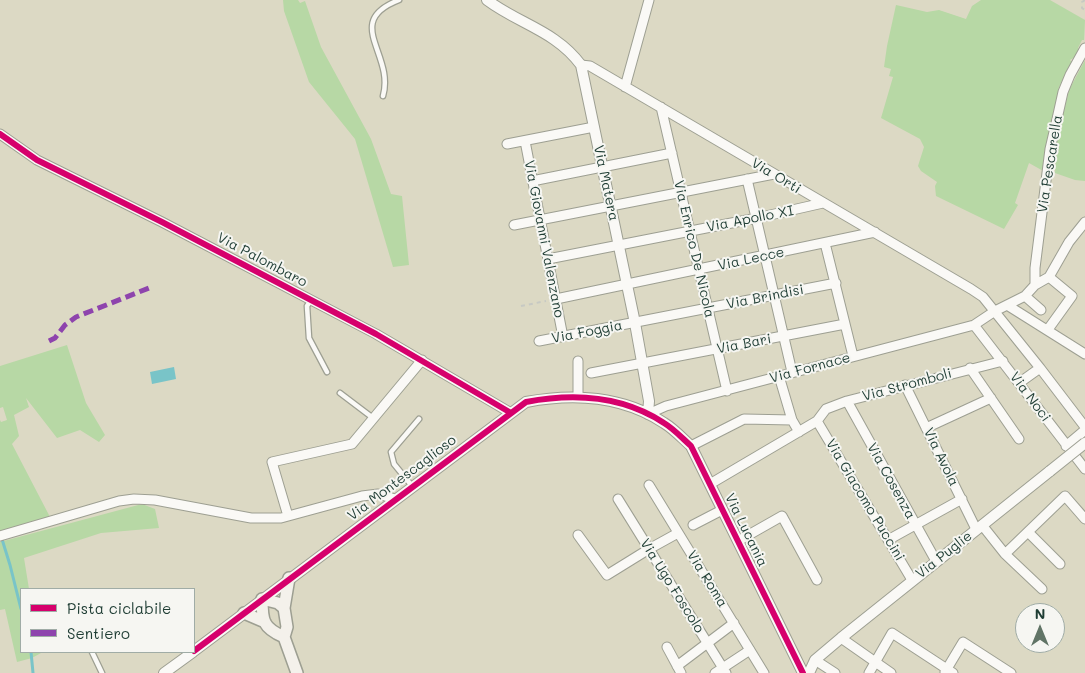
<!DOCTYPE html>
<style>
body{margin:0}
#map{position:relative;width:1085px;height:673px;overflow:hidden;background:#dcd9c4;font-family:Mali,sans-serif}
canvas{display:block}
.legend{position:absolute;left:20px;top:588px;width:175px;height:65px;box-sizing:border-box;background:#f6f6f2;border:1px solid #a0aca6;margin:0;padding:6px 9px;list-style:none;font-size:15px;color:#1f3d34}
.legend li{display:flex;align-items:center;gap:10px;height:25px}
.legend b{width:25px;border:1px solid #a0aca6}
.north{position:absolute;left:1015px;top:603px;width:50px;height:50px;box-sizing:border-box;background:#f6f6f2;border:1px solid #a0aca6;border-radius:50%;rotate:0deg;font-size:14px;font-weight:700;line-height:20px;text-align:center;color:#1f3d34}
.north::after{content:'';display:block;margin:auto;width:18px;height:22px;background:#617466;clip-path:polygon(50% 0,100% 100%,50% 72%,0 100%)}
</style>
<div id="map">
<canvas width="1085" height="673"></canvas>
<ul class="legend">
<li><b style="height:6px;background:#d6006c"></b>Pista ciclabile</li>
<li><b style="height:6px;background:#8e44ad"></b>Sentiero</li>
</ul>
<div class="north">N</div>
</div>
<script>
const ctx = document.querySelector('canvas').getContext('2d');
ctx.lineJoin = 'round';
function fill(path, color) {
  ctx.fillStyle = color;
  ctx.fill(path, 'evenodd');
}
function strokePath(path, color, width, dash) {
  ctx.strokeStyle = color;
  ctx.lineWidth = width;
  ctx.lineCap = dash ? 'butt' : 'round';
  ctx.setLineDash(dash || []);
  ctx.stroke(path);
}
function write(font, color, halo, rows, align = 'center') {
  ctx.font = font + ' Mali,sans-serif';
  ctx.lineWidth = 4;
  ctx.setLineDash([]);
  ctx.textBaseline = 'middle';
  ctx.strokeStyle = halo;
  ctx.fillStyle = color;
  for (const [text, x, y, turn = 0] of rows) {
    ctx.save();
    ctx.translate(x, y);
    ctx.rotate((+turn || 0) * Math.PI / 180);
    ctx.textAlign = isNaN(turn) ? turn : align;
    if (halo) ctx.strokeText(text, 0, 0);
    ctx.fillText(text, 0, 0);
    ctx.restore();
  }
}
fill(new Path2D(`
 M283,0H298L300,3L305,1L321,47L371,139L391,194L402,196L409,265L393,267L355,139L309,82L284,11Z
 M981,0H1050L1085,20L1084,40H1082L1078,48L1080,50L1075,57L1070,60L1072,62L1059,87L1045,172L1029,163L1015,203L1018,205L1004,229L936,196L935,186L937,182L921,171L918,166L924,147L920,139L881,118L893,77L889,76L891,69L884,67L887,46L896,5L927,12L939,10L966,19L972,6Z
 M1085,60V181L1075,180L1055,173L1057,140L1069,90Z
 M67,345L86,403L105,435L99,442L80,430L57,438L26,398L29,407L14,415L19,436L12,444L50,517L0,532V420L1,422L7,420L3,407L0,408V366Z
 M142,504L155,509L159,528L101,533L24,558L29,589H21V652H41V653L32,658L17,662L5,609L0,610V542Z`), '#b7d8a5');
fill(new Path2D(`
 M174,367L176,379L152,384L150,372Z`), '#79c4c8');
strokePath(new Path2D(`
 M1,536L10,565L21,609
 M31,652L33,673`), '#79c4c8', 3);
const service = new Path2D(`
 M383,96C395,54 342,22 399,0
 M311,300L307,306L309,338L327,372
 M340,393L373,418
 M412,486L394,464L391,452L419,419
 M92,652L102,673`);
const minor = new Path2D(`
 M581,65L590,66L971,289L983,297L1040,368L1019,383
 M625,87L649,0
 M661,107L727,391
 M0,134L37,160L162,222L376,334L511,413
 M525,141L563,337
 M507,144L594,127
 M747,179L792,372
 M532,181L672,153
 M514,225L774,174
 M825,243L853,356
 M548,259L757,218L823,203
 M1049,277L1072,296L1049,328
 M1035,285V268L1050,149L1057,119L1063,92L1070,75L1085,48
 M1025,296L1041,310
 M556,299L875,232
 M1007,305L1085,354
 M974,325L1085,469
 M539,341L836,283
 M970,368L1019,439
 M1040,368L1085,427
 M591,373L845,324
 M779,376L792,420L799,432
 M905,385L976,529
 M578,396V361
 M847,401L936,561
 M648,414L666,406L974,325L995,311L1025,296L1035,285L1049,277L1069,242L1085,222
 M817,421L912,580
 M926,428L991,398
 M691,446L744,419L792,420
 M1066,446L1085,430
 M710,484L817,421L826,409L847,401L1003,361
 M649,485L764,673
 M618,499L726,673
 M288,516L272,462L352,444L422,360
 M693,525L722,510
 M982,525L1005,554L1042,589
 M1028,532L1060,564
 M578,535L607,575L649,549L678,533
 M0,536L119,501L134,499L155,500L251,518H281L362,496L378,494L395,499
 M888,540L962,499
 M738,541L782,516L817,580
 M1005,554L1065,496L1085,519
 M841,638L891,673
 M667,647L681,673
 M815,660L835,673
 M677,666L734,623
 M945,672L963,642L1011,673
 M715,673L750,650
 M869,673L892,633L953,673`);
const tertiary = new Path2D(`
 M487,0C519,24 556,31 581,65L635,323L649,401L648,414
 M194,651L526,402C573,393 623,396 664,423C674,429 682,438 691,446L803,673
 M164,673L193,652
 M809,673L815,660L841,638L1050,471`);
const secondary = new Path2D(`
 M289,578L284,608L287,627L284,637L297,673
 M284,608L278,603L262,599C262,621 263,628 284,637
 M244,613L265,622`);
strokePath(service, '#9d9f92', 7);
strokePath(minor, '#9d9f92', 11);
strokePath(tertiary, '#9d9f92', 12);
strokePath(secondary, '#9d9f92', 14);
strokePath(new Path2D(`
 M1085,0L1082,2V8L1085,10
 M521,306L546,301`), '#c7c9c3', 2, [4, 4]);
strokePath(service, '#faf9f6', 4.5);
strokePath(minor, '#faf9f6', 9);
strokePath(tertiary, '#faf9f6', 10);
strokePath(secondary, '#f4f1eb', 11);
const tertiaryBridge = new Path2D(`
 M1050,471L1085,443`);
strokePath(tertiaryBridge, '#9d9f92', 12, []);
strokePath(tertiaryBridge, '#faf9f6', 10);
strokePath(new Path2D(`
 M49,341L55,338L65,325L76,317L149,288`), '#8e44ad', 5, [10, 5]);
strokePath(new Path2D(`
 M0,134L37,160L162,222L376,334L511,413
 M194,651L526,402C573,393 623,396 664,423C674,429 682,438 691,446L803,673`), '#d6006c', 6);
write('14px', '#1f3d34', '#f6f6f2', [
 ["Via Pescarella",1050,164,-81],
 ["Via Orti",776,176,31],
 ["Via Matera",606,183,78],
 ["Via Apollo XI",750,219,-11],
 ["Via Giovanni Valenzano",544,239,79],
 ["Via Enrico De Nicola",694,249,77],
 ["Via Lecce",751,259,-12],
 ["Via Palombaro",262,260,28],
 ["Via Brindisi",765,297,-11],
 ["Via Foggia",587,332,-11],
 ["Via Bari",744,344,-11],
 ["Via Fornace",810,368,-15],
 ["Via Stromboli",907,385,-15],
 ["Via Noci",1030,397,53],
 ["Via Avola",941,457,64],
 ["Via Montescaglioso",402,478,-37],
 ["Via Cosenza",891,481,61],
 ["Via Giacomo Puccini",865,500,59],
 ["Via Lucania",746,530,64],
 ["Via Puglie",944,555,-38],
 ["Via Roma",707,579,58],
 ["Via Ugo Foscolo",672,586,58]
]);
</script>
